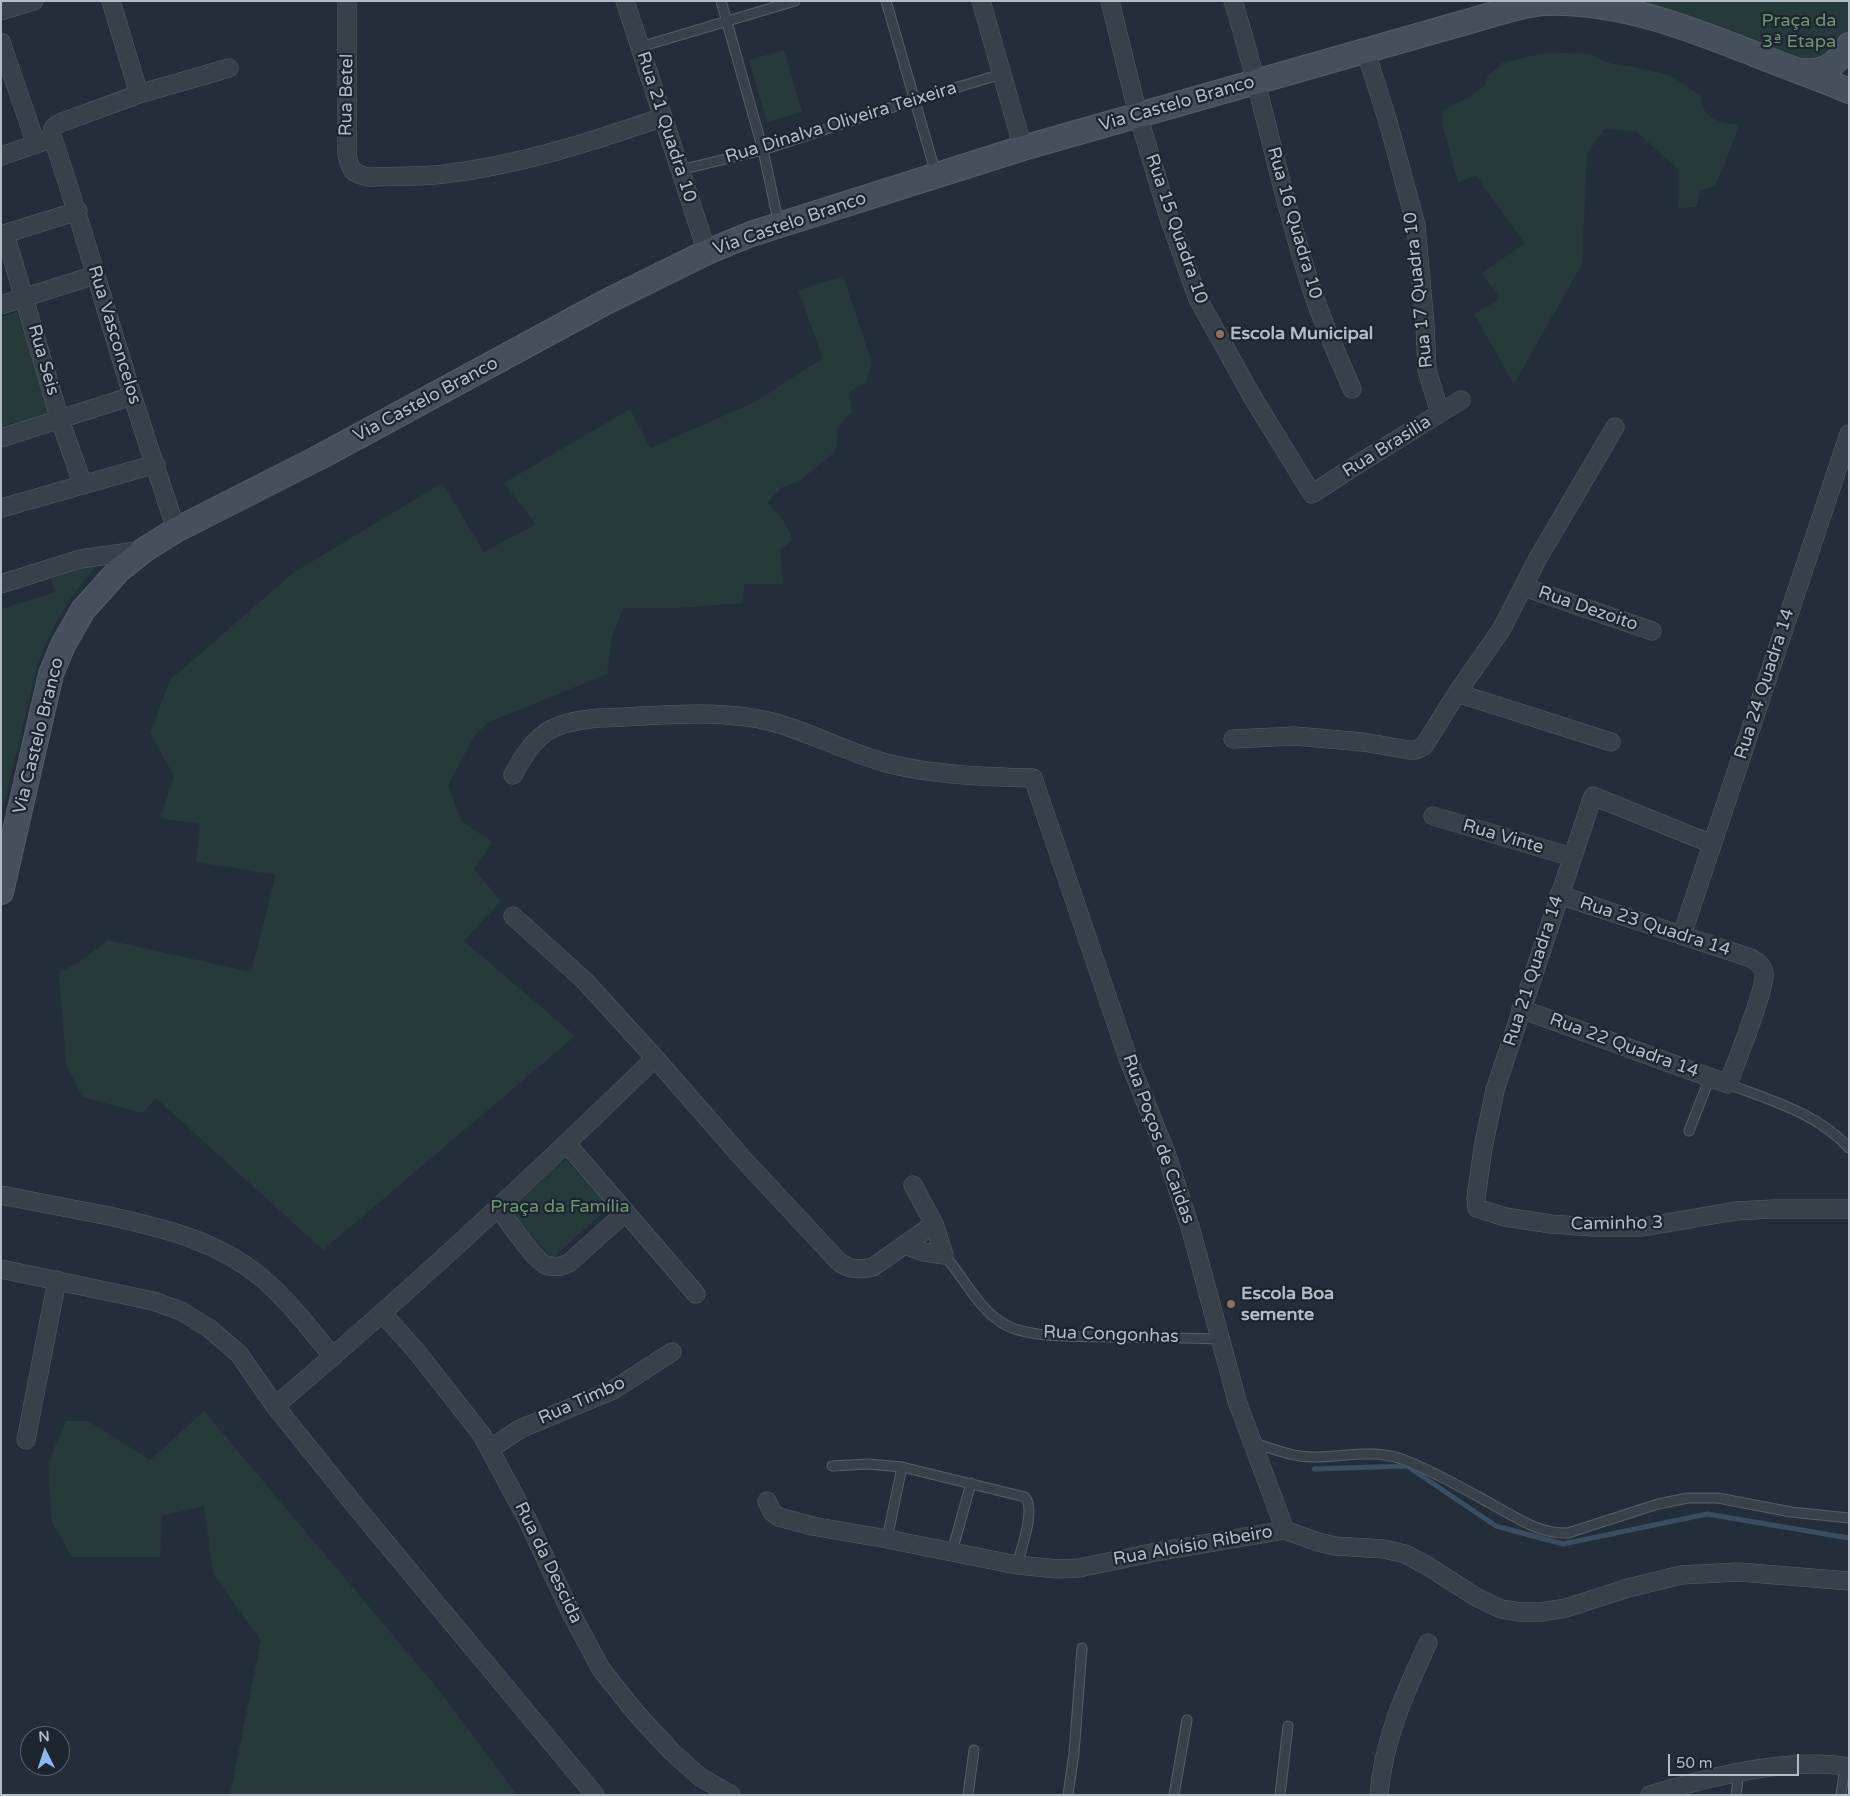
<!DOCTYPE html>
<meta charset="utf-8">
<style>
body{margin:0}
#map{position:relative;width:1850px;height:1796px;overflow:hidden;background:#242e3a;font-family:"Varela Round",sans-serif}
canvas{display:block}
.frame{position:absolute;inset:0;border:2px solid #b3bbc6;pointer-events:none}
.north{position:absolute;left:20px;top:1726px;width:50px;height:50px;box-sizing:border-box;background:#1d252f;border:1px solid #59616b;border-radius:50%;rotate:356deg;font-size:14px;font-weight:700;line-height:20px;text-align:center;color:#b3bbc6}
.north::after{content:'';display:block;margin:auto;width:18px;height:22px;background:#8eb8f0;clip-path:polygon(50% 0,100% 100%,50% 72%,0 100%)}
.scale{position:absolute;left:1668px;top:1754px;width:131px;height:22px;box-sizing:border-box;border:2px solid #b3bbc6;border-top:0;padding-left:6px;font-size:15px;line-height:18px;white-space:nowrap;color:#b3bbc6;-webkit-text-stroke:4px #1d252f;paint-order:stroke}
</style>
<div id="map">
<canvas width="1850" height="1796"></canvas>
<div class="frame"></div>
<div class="north">N</div>
<div class="scale">50 m</div>
</div>
<script>
const ctx = document.querySelector('canvas').getContext('2d');
ctx.lineJoin = 'round';
function fill(path, color) {
  ctx.fillStyle = color;
  ctx.fill(path, 'evenodd');
}
function strokePath(path, color, width, dash) {
  ctx.strokeStyle = color;
  ctx.lineWidth = width;
  ctx.lineCap = dash ? 'butt' : 'round';
  ctx.setLineDash(dash || []);
  ctx.stroke(path);
}
function write(font, color, halo, rows, align = 'center') {
  ctx.font = font + ' "Varela Round",sans-serif';
  ctx.lineWidth = 4.5;
  ctx.setLineDash([]);
  ctx.textBaseline = 'middle';
  ctx.strokeStyle = halo;
  ctx.fillStyle = color;
  for (const [text, x, y, turn = 0] of rows) {
    ctx.save();
    ctx.translate(x, y);
    ctx.rotate((+turn || 0) * Math.PI / 180);
    ctx.textAlign = isNaN(turn) ? turn : align;
    if (halo) ctx.strokeText(text, 0, 0);
    ctx.fillText(text, 0, 0);
    ctx.restore();
  }
}
fill(new Path2D(`
 M1591,1H1849V29L1833,52L1798,62Z
 M784,50L802,112L767,122L749,60Z
 M1565,53L1590,54L1606,62L1621,66H1630L1669,75L1701,96C1702,119 1719,123 1739,125L1723,168L1715,185L1700,191L1696,207L1678,208L1679,170L1636,131L1604,129L1587,154L1582,264L1514,384L1474,314L1500,299L1482,273L1525,243L1476,176L1458,182L1442,123L1443,110L1470,97L1485,85L1488,76L1502,63L1540,54Z
 M843,276L872,363L866,382L849,392L852,412L838,427L836,451L801,480L781,488L767,502L783,520L793,539L780,551L783,584H744L743,603L679,608H623L612,637L607,674L489,722L474,736L448,786L462,822L493,842L474,869L501,901L464,941L575,1036L323,1250L156,1098L143,1113L82,1097L66,1064L59,973L84,959L108,940L251,972L276,875L196,862L200,824L160,818L174,776L150,733L170,680L293,573L442,483L484,552L536,524L504,483L630,409L650,448L755,402L823,358L798,290Z
 M17,312L49,412L1,427V317Z
 M99,563C71,594 52,625 38,664L1,816V609L55,592L51,579Z
 M565,1159L609,1207L553,1258L509,1210Z
 M204,1411L439,1690L517,1795H230L261,1640L213,1574L204,1506L162,1516L160,1557H72L52,1523L48,1463L66,1421H88L150,1460Z`), '#263a3b');
strokePath(new Path2D(`
 M1314,1469L1407,1466L1496,1526L1563,1544L1707,1514L1849,1538`), '#3b4d62', 5);
const service = new Path2D(`
 M721,1L763,150L779,225
 M886,1L936,174
 M640,47L795,1
 M680,170L763,150L914,100L1002,74
 M1728,1084C1769,1100 1818,1113 1849,1148
 M1689,1131L1710,1077
 M944,1255C964,1277 978,1309 1004,1324C1029,1339 1083,1336 1113,1337C1148,1337 1184,1338 1220,1339
 M1254,1443C1273,1449 1293,1457 1313,1457C1345,1457 1376,1448 1407,1461C1437,1473 1466,1490 1495,1506C1519,1519 1540,1534 1568,1533L1658,1504L1688,1498H1718L1791,1512L1849,1518
 M832,1466L868,1464L902,1467L1025,1497C1036,1510 1021,1549 1017,1565
 M887,1539L902,1467
 M952,1552L971,1483
 M968,1795L974,1750
 M1068,1795L1074,1753L1082,1648
 M1174,1795L1187,1720
 M1280,1795L1288,1726
 M1736,1795L1739,1772
 M1841,1795L1845,1766`);
const minor = new Path2D(`
 M111,1L139,94
 M347,1V155C351,171 352,173 368,177C393,176 419,177 444,174C520,165 591,142 663,117
 M625,1L707,252
 M981,1L1023,148
 M1110,1L1138,115L1169,218L1198,299L1253,398L1312,494L1358,464L1461,400
 M1233,1C1263,96 1280,193 1311,287C1322,322 1338,356 1352,389
 M1,11L34,1
 M1,42L36,144
 M1366,52L1388,122L1416,225L1425,325L1427,370L1440,413
 M1,156L48,140
 M5,234L60,420L83,485
 M1,235L78,211
 M1,305L95,275
 M1,438L132,396
 M1,508L156,464
 M176,530C160,479 142,429 127,378C102,298 80,218 53,139C51,131 52,127 60,123L139,94L229,68
 M1,584L80,559L144,550
 M1524,587L1652,631
 M1457,693L1611,742
 M1233,739L1295,736L1363,742L1409,750H1416L1424,746L1457,693L1501,630L1538,558L1615,427
 M513,775C524,754 537,733 561,725C581,718 604,718 625,717C671,714 731,710 776,723C814,734 851,754 890,764C934,775 987,777 1033,778L1129,1061L1166,1153L1191,1230L1237,1401L1285,1530
 M1433,816L1572,857
 M1712,844L1593,796L1495,1090L1483,1148L1476,1198L1477,1208L1505,1217L1551,1224L1593,1227H1643L1736,1211L1773,1209H1849
 M513,916L584,980L655,1058L745,1161L839,1262C850,1270 860,1270 873,1267L934,1224
 M1682,935L1849,434
 M1521,1009L1728,1084C1735,1065 1767,986 1764,972C1762,965 1757,962 1751,958L1559,895
 M567,1144L696,1294
 M1,1195C37,1202 73,1209 109,1216C166,1229 216,1240 262,1278C289,1301 311,1330 333,1357
 M498,1208C507,1219 535,1261 546,1265C554,1268 561,1267 569,1263L626,1212
 M904,1245L924,1252L944,1255L934,1224L913,1185
 M1,1269L153,1301L181,1311L210,1329L239,1354L275,1406L357,1508L595,1795
 M383,1314L417,1352L482,1435L527,1519L570,1611L601,1669L636,1713L672,1752L700,1777L731,1795
 M275,1406C406,1295 532,1178 655,1058
 M26,1440L57,1280
 M490,1449L520,1429L613,1390L672,1352
 M767,1501L772,1512L779,1517L812,1526L887,1539L1017,1565L1058,1569L1079,1568L1156,1552L1285,1530L1318,1542L1335,1546L1384,1549L1405,1554L1426,1565L1476,1597L1501,1609L1521,1612H1541L1566,1608L1628,1588L1681,1575L1739,1572L1849,1581
 M1379,1795C1383,1741 1405,1692 1428,1643
 M1650,1795C1705,1778 1792,1756 1849,1767`);
const secondary = new Path2D(`
 M1799,71C1825,73 1835,66 1849,45
 M1,892L51,674L63,645L83,610L119,570L144,550L176,530L320,457L604,303L707,252L751,234L1023,148L1477,19C1498,13 1521,5 1543,3C1622,0 1696,31 1767,59C1794,70 1822,79 1849,91`);
strokePath(service, '#565e68', 11);
strokePath(minor, '#565e68', 19);
strokePath(secondary, '#565e68', 26);
strokePath(service, '#38404a', 9);
strokePath(minor, '#38404a', 18);
strokePath(secondary, '#46505d', 24);
for (const [x, y, r, color] of [
 [1220,334,5,"#8d6e63"],
 [1231,1304,5,"#8d6e63"]
]) {
  const dot = new Path2D();
  dot.arc(x, y, r, 0, 2 * Math.PI);
  ctx.fillStyle = color;
  ctx.fill(dot);
  strokePath(dot, '#1d252f', 2);
}
write('18px', '#6c9574', '#1d252f', [
 ["Praça da",1799,21],
 ["3ª Etapa",1799,42],
 ["Praça da Família",560,1207]
]);
write('18px', '#b3bbc6', '#1d252f', [
 ["Rua Betel",347,95,-89],
 ["Via Castelo Branco",1177,104,-16],
 ["Rua Dinalva Oliveira Teixeira",841,123,-17],
 ["Rua 21 Quadra 10",666,127,72],
 ["Rua 16 Quadra 10",1294,223,74],
 ["Via Castelo Branco",790,224,-19],
 ["Rua 15 Quadra 10",1176,229,71],
 ["Rua 17 Quadra 10",1419,290,-96],
 ["Rua Vasconcelos",114,335,73],
 ["Rua Seis",43,360,74],
 ["Via Castelo Branco",426,400,-28],
 ["Rua Brasilia",1387,447,-32],
 ["Rua Dezoito",1588,609,19],
 ["Rua 24 Quadra 14",1765,684,-72],
 ["Via Castelo Branco",39,736,-76],
 ["Rua Vinte",1503,837,16],
 ["Rua 23 Quadra 14",1655,927,18],
 ["Rua 21 Quadra 14",1534,971,-72],
 ["Rua 22 Quadra 14",1624,1046,20],
 ["Rua Poços de Caidas",1158,1139,70],
 ["Caminho 3",1617,1224,-1],
 ["Rua Congonhas",1111,1335,2],
 ["Rua Timbo",582,1401,-24],
 ["Rua Aloísio Ribeiro",1193,1546,-10],
 ["Rua da Descida",548,1563,64]
]);
write('bold 18px', '#b3bbc6', '#1d252f', [
 ["Escola Municipal",1230,334],
 ["Escola Boa",1241,1294],
 ["semente",1241,1315]
], 'left');
</script>
